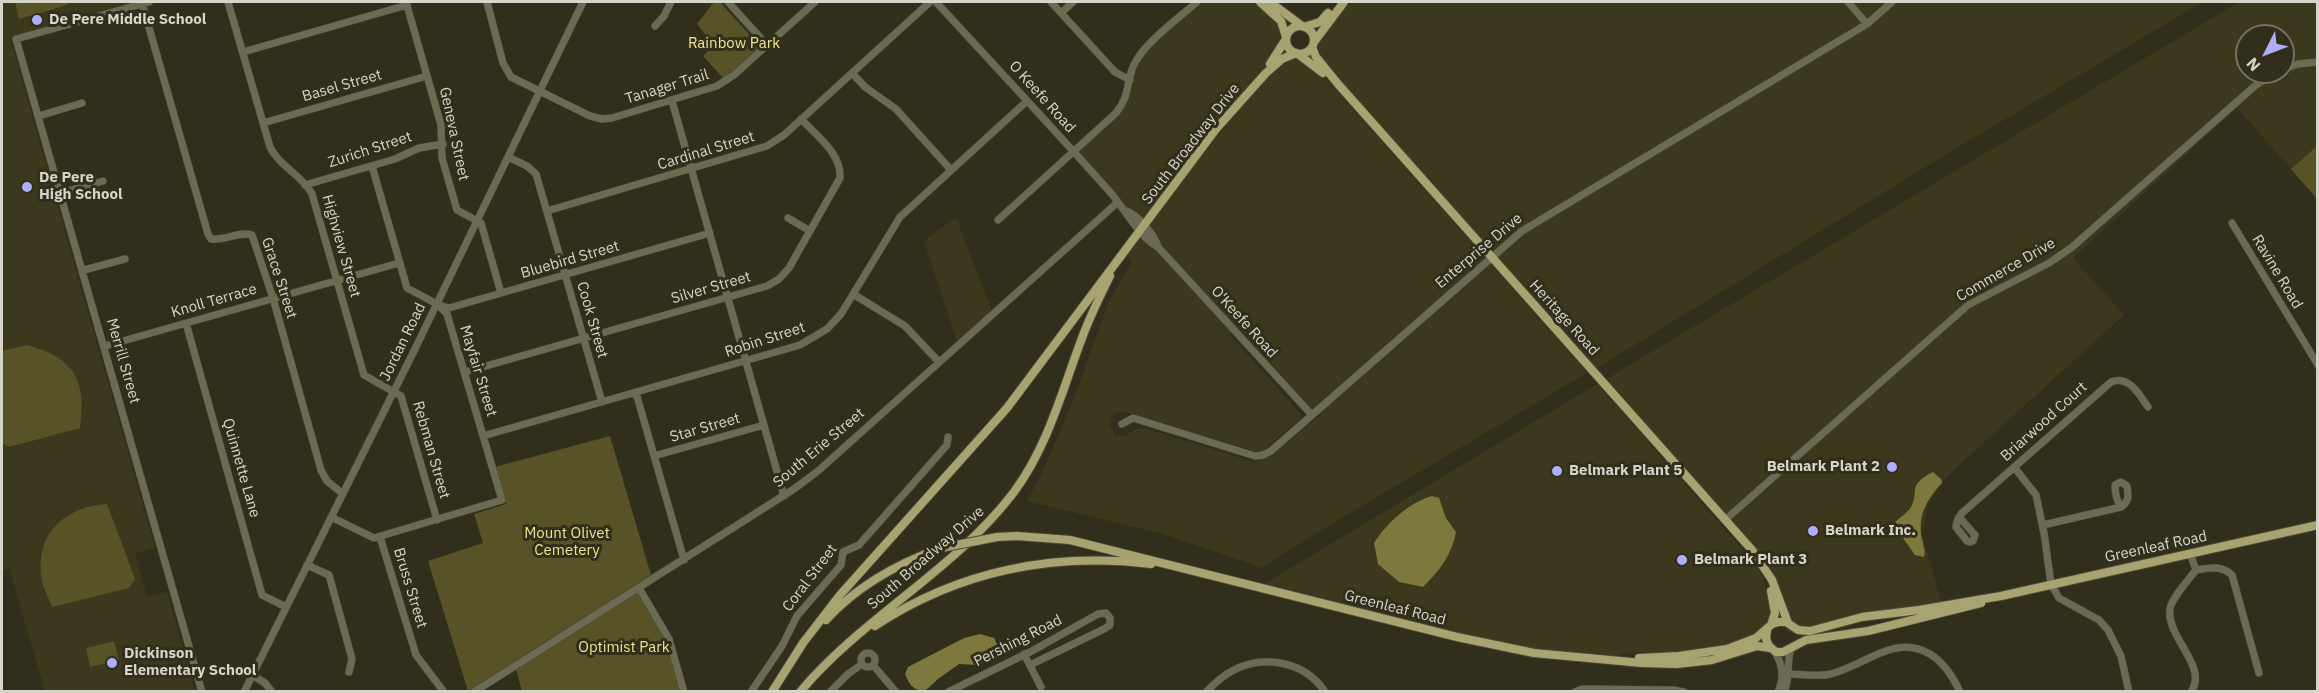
<!DOCTYPE html>
<style>
body{margin:0}
#map{position:relative;width:2319px;height:693px;overflow:hidden;background:#312f1b;font-family:"IBM Plex Sans",sans-serif}
canvas{display:block}
.frame{position:absolute;inset:0;border:3px solid #d6d5c9;pointer-events:none}
.north{position:absolute;left:2235px;top:24px;width:60px;height:60px;box-sizing:border-box;background:#312f1b;border:2px solid #737161;border-radius:50%;rotate:228deg;font-size:16px;font-weight:700;line-height:24px;text-align:center;color:#d6d5c9}
.north::after{content:'';display:block;margin:auto;width:21px;height:27px;background:#afaefa;clip-path:polygon(50% 0,100% 100%,50% 72%,0 100%)}
</style>
<div id="map">
<canvas width="2319" height="693"></canvas>
<div class="frame"></div>
<div class="north">N</div>
</div>
<script>
const ctx = document.querySelector('canvas').getContext('2d');
ctx.lineJoin = 'round';
function fill(path, color) {
  ctx.fillStyle = color;
  ctx.fill(path, 'evenodd');
}
function strokePath(path, color, width, dash) {
  ctx.strokeStyle = color;
  ctx.lineWidth = width;
  ctx.lineCap = dash ? 'butt' : 'round';
  ctx.setLineDash(dash || []);
  ctx.stroke(path);
}
function write(font, color, halo, rows, align = 'center') {
  ctx.font = font + ' "IBM Plex Sans",sans-serif';
  ctx.lineWidth = 6;
  ctx.setLineDash([]);
  ctx.textBaseline = 'middle';
  ctx.strokeStyle = halo;
  ctx.fillStyle = color;
  for (const [text, x, y, turn = 0] of rows) {
    ctx.save();
    ctx.translate(x, y);
    ctx.rotate((+turn || 0) * Math.PI / 180);
    ctx.textAlign = isNaN(turn) ? turn : align;
    if (halo) ctx.strokeText(text, 0, 0);
    ctx.fillText(text, 0, 0);
    ctx.restore();
  }
}
fill(new Path2D(`
 M2,2H133L10,37L155,548L135,554L147,597L167,592L195,691H45L9,568L2,571Z
 M1197,2H1255L1279,25L1281,33L1279,44L1266,73L1142,229L1130,209L1119,201L1073,151L1116,113L1137,59Z
 M1352,2H2203L1955,149L1597,368L1321,60L1317,44L1344,8Z
 M2239,2H2317V146L2291,169L2237,108L2073,258L2124,315L1945,478L1929,502L1922,534L1941,602L1812,628L1797,626L1790,620L1771,569L1753,544L1606,379ZM2247,36H2283V72H2247Z
 M1295,56L1319,73L1328,81L1587,373L1323,529L1262,568L1163,534L1027,501L1043,471L1076,393L1108,303L1132,262L1127,257L1189,172L1229,122L1282,61ZM1237,326L1319,416L1271,457L1265,449L1300,419L1301,414L1229,334ZM1122,411L1254,451V462L1147,429H1137L1124,436H1116L1110,426L1111,418L1115,413Z
 M956,217L993,314L958,345L924,241Z
 M1597,384L1756,565L1763,579L1772,603L1771,618L1763,630L1736,644L1677,653L1641,652L1597,658L1534,653L1259,587Z`), '#3b381d');
fill(new Path2D(`
 M15,2H69L67,5L19,19Z
 M714,2H720L758,44L757,49L724,79L703,56L714,45L697,24Z
 M2317,146V199L2291,169Z
 M27,345C74,357 87,381 80,428L9,447L2,443V351Z
 M610,436L651,575L468,691L428,561L483,543L474,514L506,504L495,467Z
 M107,504L135,579L129,588L52,607C49,598 44,590 42,581C34,535 63,507 107,504Z
 M639,588L669,639L684,691H522L515,666Z
 M114,641L119,660L90,667L86,648Z`), '#575327');
fill(new Path2D(`
 M1933,472L1942,480V483C1927,499 1917,516 1922,539C1923,546 1926,550 1924,557L1915,555L1893,524C1898,519 1907,513 1911,507C1920,490 1906,486 1933,472Z
 M1432,496L1439,498L1446,518L1456,532C1452,555 1439,571 1423,587L1399,582L1378,564L1374,543C1387,523 1408,503 1432,496Z
 M980,634L994,638L998,646L997,655L978,665L959,664L938,679L925,691C912,690 910,685 905,674L908,667L964,638Z`), '#7d783d');
const minor = new Path2D(`
 M149,2L16,39L202,692
 M228,2L270,147C279,166 302,175 312,194L364,375L401,396L437,520
 M406,2L441,125L442,158L457,210L481,223L501,293
 M487,2L503,63L511,77L590,116L602,119L612,118L717,86L734,75L815,2
 M728,2L767,45
 M936,2C994,65 1053,128 1110,192C1123,207 1141,239 1158,247L1312,415
 M1051,2L1115,72L1130,80
 M1848,2L1867,24
 M142,3L208,234L211,239C225,241 239,231 252,235L273,298L321,470L327,481L343,494
 M1061,13L1073,2
 M655,26L664,16L671,2
 M243,52L407,5
 M2283,69L2298,64L2318,62
 M852,73L865,87L896,109L951,170
 M672,101L784,496
 M39,116L82,103
 M263,123L427,76
 M508,157L527,166L536,174L602,402
 M305,185L395,159L419,148L443,144
 M61,193L103,181
 M547,211L767,146L784,135L930,2
 M1126,211C1137,214 1155,235 1158,247
 M788,218L810,231
 M998,220L1116,113C1132,93 1125,79 1136,61C1147,41 1180,17 1197,2
 M2232,223L2318,365
 M84,270L125,259
 M853,294L905,326L939,362
 M439,305L449,308L710,233
 M186,323L262,595L286,607
 M105,346L399,263
 M465,372L767,286L779,279L789,268L840,178C842,154 816,135 801,119
 M636,393L684,560
 M1122,424L1133,418L1255,456L1263,455L1271,451L1522,231L1867,24L1892,2
 M483,436L800,345L827,329L841,314L900,217L1027,101
 M654,456L764,425
 M2014,467L2036,495L2044,533L2051,584L2059,598L2099,620L2108,630L2121,656L2129,692
 M331,517L374,538L502,500L447,314L437,304L407,288L372,166
 M1959,517L1975,535L1973,541L1970,542L1967,541L1956,527C1956,522 1958,518 1962,513L2111,382C2129,375 2139,394 2148,407
 M1725,520L1968,305L2049,263L2071,248L2256,85L2276,72
 M2043,525L2121,507C2130,501 2128,495 2127,486L2121,482L2115,485C2115,493 2116,500 2121,507
 M380,537L416,655L444,692
 M2190,553L2196,570C2189,579 2171,599 2170,609C2166,638 2209,666 2191,692
 M307,565L329,575L352,659L349,672
 M2196,570C2209,568 2221,565 2232,575L2259,673
 M639,588L669,639L684,692
 M1774,651C1783,664 1785,677 1778,692
 M861 660a7 7 0 1 1 14 0a7 7 0 1 1-14 0Z
 M1024,654L1041,687
 M873,665L896,692
 M1789,674C1802,674 1819,677 1831,674C1849,669 1865,659 1883,652C1920,637 1945,659 1960,692
 M252,675L265,683L272,692
 M244,692L414,351L583,2
 M474,692L794,489L818,471L1118,202
 M751,692L782,646L797,616L841,565L843,552L859,545L947,445L948,437
 M830,692L848,674L862,664
 M948,692L1032,651L1098,614L1106,613L1110,618V625L1104,629L1030,665
 M1206,692C1214,684 1222,676 1232,671C1263,654 1305,661 1325,692
 M1575,692L1582,689L1674,690L1684,692
 M1784,692C1791,677 1786,663 1791,649`);
const major = new Path2D(`
 M1260,2L1281,21L1286,37
 M1270,2L1302,26
 M1286 40a14 14 0 1 1 28 0a14 14 0 1 1-28 0Z
 M1304,27L1320,22L1328,13
 M1314,42L1344,2
 M1312,47L1316,57L1338,84L1752,550L1772,580L1788,623
 M1298,54L1323,73
 M1270,64L1286,39
 M997,537L1017,536L1070,540L1457,637L1534,653L1642,663L1677,664L1712,660L1757,646L1770,648
 M826,620C857,586 899,563 941,548
 M1771,625L1775,613L1771,591
 M875,626C958,571 1053,552 1151,564
 M1767,630L1766,639L1769,646L1776,652H1783L1806,640L1868,631L1981,603
 M1639,658L1679,656L1727,649L1756,638L1772,624L1779,622H1786L1798,630L1810,631L1862,617L1919,610L2001,596L2318,525
 M772,692L803,643L840,595L1007,408L1216,129L1266,73L1282,59L1296,53
 M800,692C863,617 955,570 1014,492C1048,446 1062,391 1082,338C1090,316 1100,296 1110,276`);
strokePath(minor, '#4b4a37', 8);
strokePath(major, '#4b4a37', 10);
strokePath(minor, '#6b6a52', 7);
strokePath(major, '#a8a472', 8);
const majorBridge = new Path2D(`
 M941,548L997,537`);
strokePath(majorBridge, '#4b4a37', 10, []);
strokePath(majorBridge, '#a8a472', 8);
for (const [x, y, r, color] of [
 [37,20,6,"#afaefa"],
 [27,187,6,"#afaefa"],
 [1892,467,6,"#afaefa"],
 [1557,471,6,"#afaefa"],
 [1813,531,6,"#afaefa"],
 [1682,560,6,"#afaefa"],
 [112,663,6,"#afaefa"]
]) {
  const dot = new Path2D();
  dot.arc(x, y, r, 0, 2 * Math.PI);
  ctx.fillStyle = color;
  ctx.fill(dot);
  strokePath(dot, '#312f1b', 2);
}
write('bold 15px', '#d6d5c9', '#312f1b', [
 ["De Pere Middle School",49,20],
 ["De Pere",39,178],
 ["High School",39,195],
 ["Belmark Plant 2",1880,467,"right"],
 ["Belmark Plant 5",1569,471],
 ["Belmark Inc.",1825,531],
 ["Belmark Plant 3",1694,560],
 ["Dickinson",124,654],
 ["Elementary School",124,671]
], 'left');
write('15px', '#ece58d', '#312f1b', [
 ["Rainbow Park",734,44],
 ["Mount Olivet",567,534],
 ["Cemetery",567,551],
 ["Optimist Park",624,648]
]);
write('15px', '#d6d5c9', '#312f1b', [
 ["Basel Street",342,86,-16],
 ["Tanager Trail",667,87,-17],
 ["O Keefe Road",1042,97,48],
 ["Geneva Street",454,134,78],
 ["South Broadway Drive",1191,144,-52],
 ["Zurich Street",370,150,-18],
 ["Cardinal Street",706,151,-17],
 ["Highview Street",341,246,74],
 ["Enterprise Drive",1479,251,-40],
 ["Bluebird Street",570,260,-16],
 ["Commerce Drive",2006,270,-30],
 ["Ravine Road",2277,272,59],
 ["Grace Street",279,278,72],
 ["Silver Street",711,288,-16],
 ["Knoll Terrace",214,301,-16],
 ["Heritage Road",1564,318,48],
 ["Cook Street",592,320,74],
 ["O'Keefe Road",1244,322,48],
 ["Robin Street",765,340,-18],
 ["Jordan Road",403,342,-64],
 ["Merrill Street",123,361,74],
 ["Mayfair Street",478,371,73],
 ["Briarwood Court",2044,422,-42],
 ["Star Street",705,428,-16],
 ["South Erie Street",819,448,-40],
 ["Rebman Street",431,450,74],
 ["Quinnette Lane",241,468,74],
 ["Greenleaf Road",2156,547,-12],
 ["South Broadway Drive",926,558,-41],
 ["Coral Street",810,578,-53],
 ["Bruss Street",410,588,73],
 ["Greenleaf Road",1395,608,14],
 ["Pershing Road",1018,641,-27]
]);
</script>
